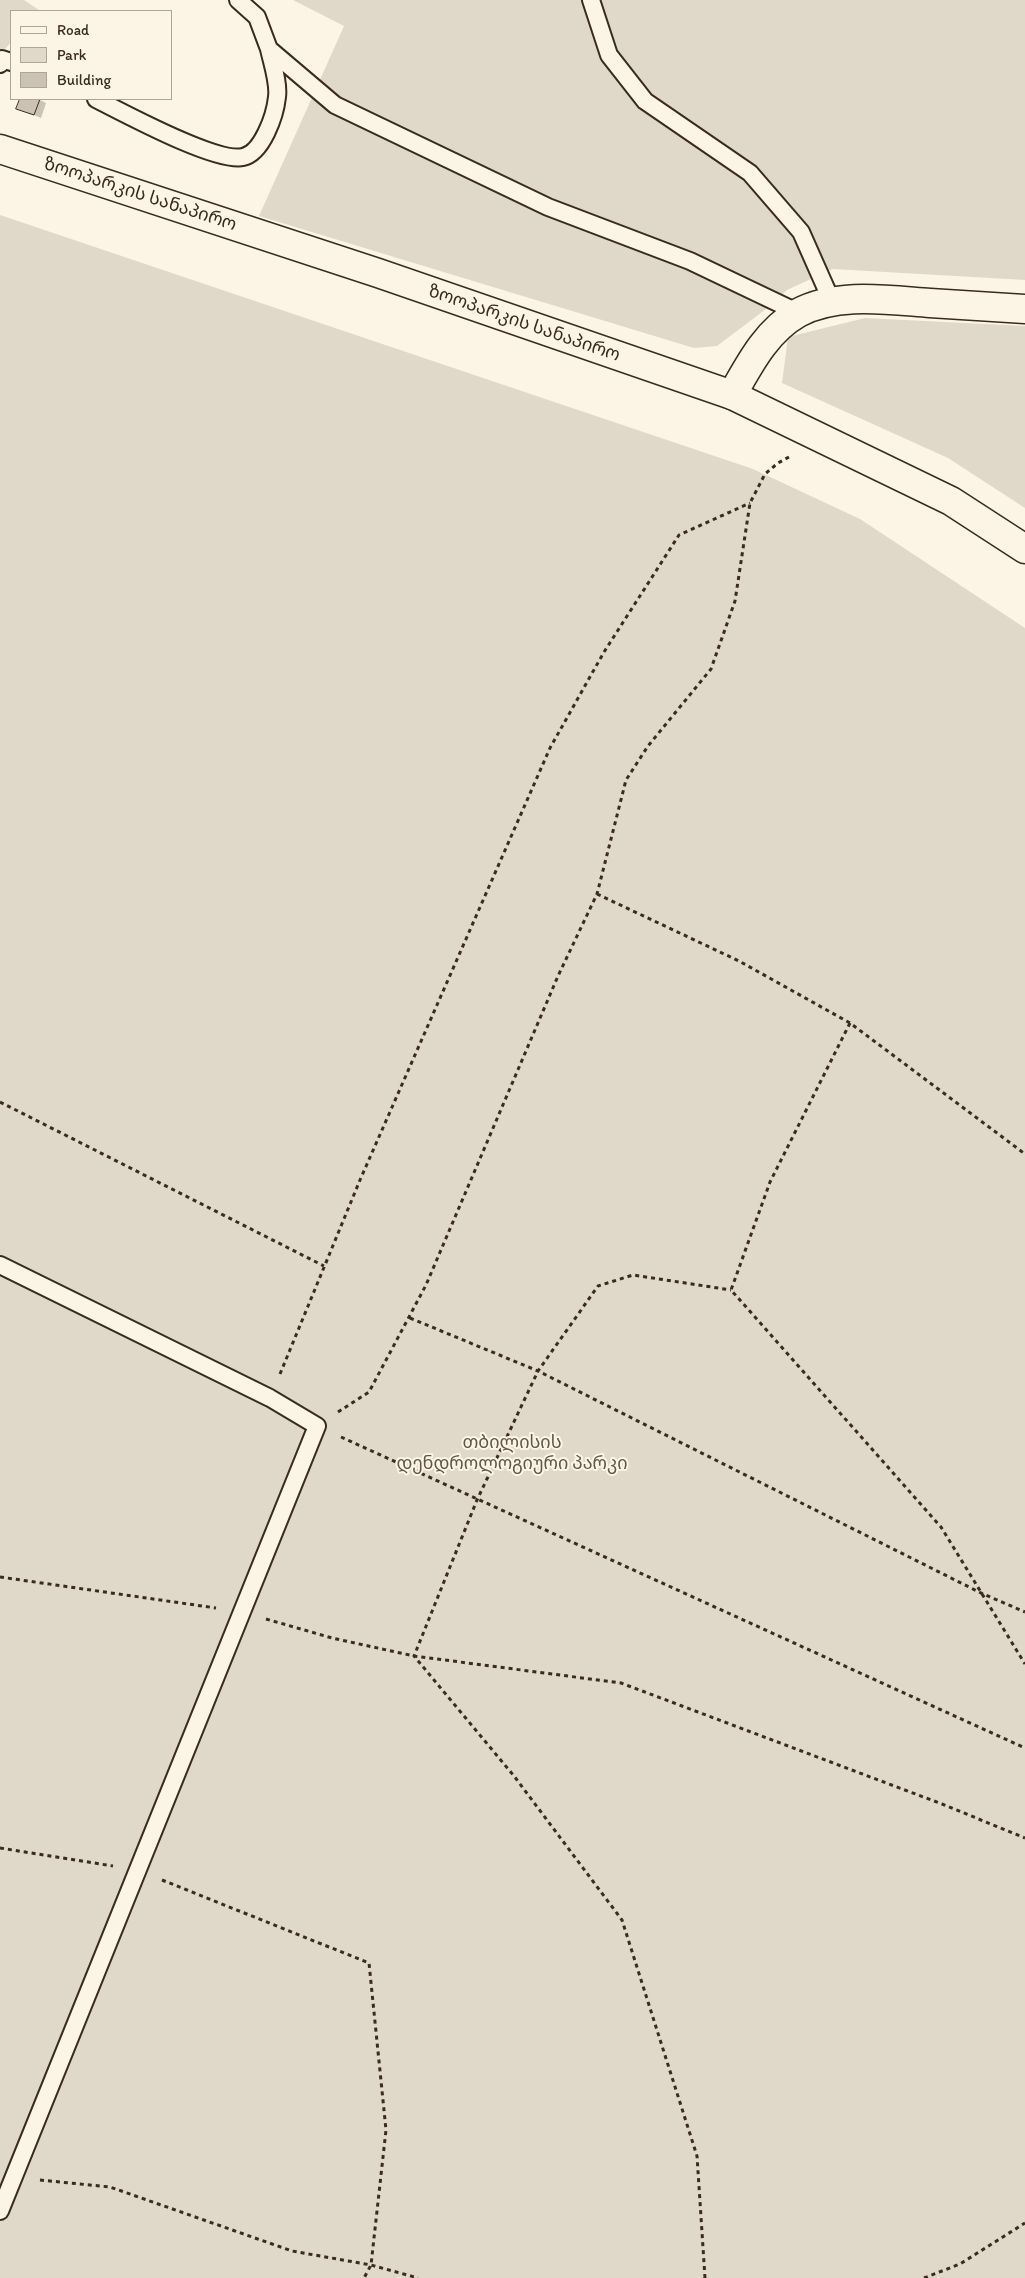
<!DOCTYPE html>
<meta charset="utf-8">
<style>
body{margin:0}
#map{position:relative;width:1025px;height:2278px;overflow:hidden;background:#fcf5e5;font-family:Itim,sans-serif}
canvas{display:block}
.legend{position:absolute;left:10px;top:10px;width:162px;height:90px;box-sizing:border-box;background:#fcf5e5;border:1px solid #afa495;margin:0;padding:6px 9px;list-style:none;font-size:15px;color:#3b2a1e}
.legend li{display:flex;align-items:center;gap:10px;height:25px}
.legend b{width:25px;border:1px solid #afa495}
</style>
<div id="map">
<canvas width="1025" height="2278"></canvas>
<ul class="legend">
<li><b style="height:6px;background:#fcf5e5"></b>Road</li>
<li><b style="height:14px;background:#e0d8c8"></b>Park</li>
<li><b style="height:14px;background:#ccc2b3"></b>Building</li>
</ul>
</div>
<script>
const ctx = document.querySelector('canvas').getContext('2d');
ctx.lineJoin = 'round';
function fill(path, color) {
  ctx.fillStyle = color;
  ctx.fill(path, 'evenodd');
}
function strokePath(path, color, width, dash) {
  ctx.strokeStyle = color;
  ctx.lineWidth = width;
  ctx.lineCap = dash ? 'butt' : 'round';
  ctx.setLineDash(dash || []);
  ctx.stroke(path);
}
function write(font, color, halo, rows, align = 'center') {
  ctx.font = font + ' Itim,"Noto Sans Georgian",sans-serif';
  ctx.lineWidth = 4;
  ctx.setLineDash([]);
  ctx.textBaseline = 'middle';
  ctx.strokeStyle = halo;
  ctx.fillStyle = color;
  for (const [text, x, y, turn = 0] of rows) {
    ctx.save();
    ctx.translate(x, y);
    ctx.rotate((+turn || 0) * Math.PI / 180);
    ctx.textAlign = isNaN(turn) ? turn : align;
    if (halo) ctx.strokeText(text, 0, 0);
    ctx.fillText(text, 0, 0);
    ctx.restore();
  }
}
fill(new Path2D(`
 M0,0H24L39,10L11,11V42L0,55Z
 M293,0H1025V280L833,269L787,290L766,309L717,346L694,348L259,216L344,26Z
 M0,215L753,469L860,519L1025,628V2278H0Z
 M865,318L1025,326V508L948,458L782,383L788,337Z`), '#e0d8c8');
fill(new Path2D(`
 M21,99H38L46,103L41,118L18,108Z`), '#0003');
const building = new Path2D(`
 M20,99H40L34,115L16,109Z`);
fill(building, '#ccc2b3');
strokePath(building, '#3b2a1e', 1);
const service = new Path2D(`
 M238,0L257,17L269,49L335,105L548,207L690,261L799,313
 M591,0L609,55L645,101L750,173L801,232L832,302
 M0,64L2,59L11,62
 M96,99C124,113 216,163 243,157C262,153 275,116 277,97C279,83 272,63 269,49
 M0,1265L270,1398L317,1426L0,2211`);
const minor = new Path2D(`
 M732,395C749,365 766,331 798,313C837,292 888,300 930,303C961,305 993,307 1025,309`);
const secondary = new Path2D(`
 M0,149L378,273L732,395L951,501L1025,549`);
strokePath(service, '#3b2a1e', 20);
strokePath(minor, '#3b2a1e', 31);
strokePath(secondary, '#3b2a1e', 31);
strokePath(new Path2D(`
 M597,894L739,961L850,1023L1025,1154
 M850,1023L770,1182L731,1290L941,1527L1025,1664
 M0,1102L324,1266
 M410,1318L538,1371L981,1593L1025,1612
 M280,1374L360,1180L550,748L604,652L679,535L750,503
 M338,1412L369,1392L426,1285L558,976L597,894L626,780L648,746L711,669L735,601L750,503L765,474L778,463L789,457
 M341,1437L1025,1748
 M0,1577L216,1608
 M266,1619L332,1638L414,1656L621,1683L942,1804L1025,1838
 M0,1848L113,1866
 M162,1880L369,1963L386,2130L371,2265L364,2278
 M40,2180L110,2187L292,2251L371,2265L418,2278
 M705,2278L697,2156L622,1920L514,1776L414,1656L477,1500L538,1371L598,1286L633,1275L731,1290
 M924,2278L960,2264L1025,2223`), '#3b2a1e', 3, [4, 4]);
strokePath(service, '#fcf5e5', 16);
strokePath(minor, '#fcf5e5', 28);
strokePath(secondary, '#fcf5e5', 28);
write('18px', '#3b2a1e', '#fcf5e5', [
 ["ზოოპარკის სანაპირო",140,195,18],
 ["ზოოპარკის სანაპირო",524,324,19]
]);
write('18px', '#645648', '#fcf5e5', [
 ["თბილისის",512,1443],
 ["დენდროლოგიური პარკი",512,1464]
]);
</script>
